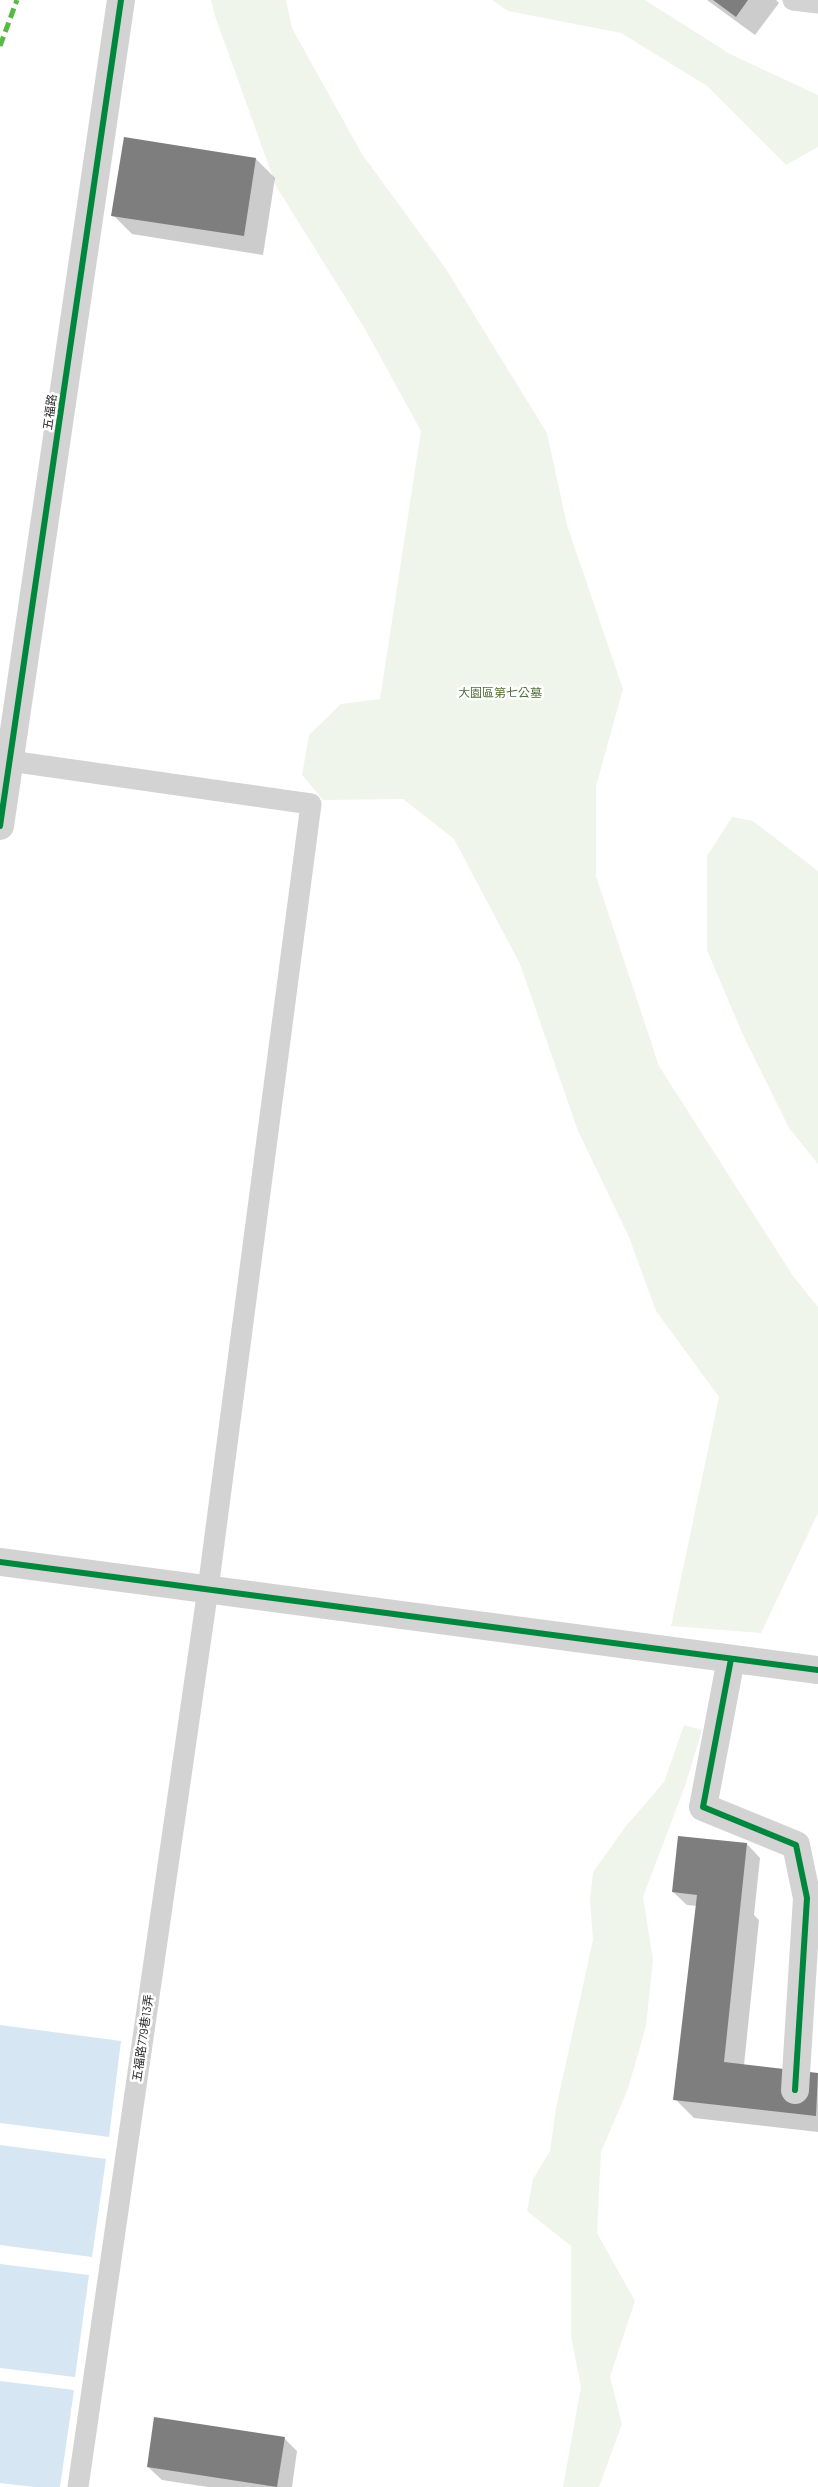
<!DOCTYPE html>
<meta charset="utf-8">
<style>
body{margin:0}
canvas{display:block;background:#fff}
</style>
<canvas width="818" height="2487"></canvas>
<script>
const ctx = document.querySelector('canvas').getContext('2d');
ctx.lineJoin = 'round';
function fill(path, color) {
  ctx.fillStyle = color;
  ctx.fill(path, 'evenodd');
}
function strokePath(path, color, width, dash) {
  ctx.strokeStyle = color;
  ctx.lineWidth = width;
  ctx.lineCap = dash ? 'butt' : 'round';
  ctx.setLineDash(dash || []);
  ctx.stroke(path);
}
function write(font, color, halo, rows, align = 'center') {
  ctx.font = font + ' Barlow,"Noto Sans TC",sans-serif';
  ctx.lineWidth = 5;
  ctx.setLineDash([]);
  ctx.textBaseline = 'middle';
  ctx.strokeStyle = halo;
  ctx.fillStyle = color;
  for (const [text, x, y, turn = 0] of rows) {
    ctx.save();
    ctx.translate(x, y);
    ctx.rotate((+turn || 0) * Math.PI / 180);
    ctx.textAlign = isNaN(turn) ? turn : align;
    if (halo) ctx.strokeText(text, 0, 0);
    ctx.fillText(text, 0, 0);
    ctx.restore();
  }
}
fill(new Path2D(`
 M211,0H286L292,28L362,154L446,269L547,433L567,525L623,689L596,786V876L659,1066L793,1276L818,1307V1513L761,1633L671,1626L719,1397L656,1311L629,1237L578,1131L520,964L454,839L403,799L323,800L302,775L309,735L341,704L380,699L421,431L365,329L276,186L215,16Z
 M492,0H645L730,54L818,95V147L786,165L707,86L621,33L508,11Z
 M732,817L753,821L818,871V1164L789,1128L743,1035L707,950V856Z
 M684,1725L702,1730L685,1786L643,1897L653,1960L646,2026L628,2089L601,2152L597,2233L635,2301L610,2377L622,2424L599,2487H563L581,2387L571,2336V2246L527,2211L533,2179L550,2151L556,2108L593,1940L590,1900L593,1872L626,1826L664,1782Z`), '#f0f5eb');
fill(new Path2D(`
 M0,2025L121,2041L109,2137L0,2123Z
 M0,2145L106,2159L92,2257L0,2245Z
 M0,2264L89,2275L75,2377L0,2368Z
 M0,2381L74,2390L60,2487H34L0,2483Z`), '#d6e7f3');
fill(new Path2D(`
 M707,0H776L779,3L755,35Z
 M256,159L275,178L263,255L132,234L113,215Z
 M747,1844L760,1858L754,1915L759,1920L744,2065L818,2074V2132L694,2118L675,2099L697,1906L687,1905L673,1892Z
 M284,2438L297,2451L292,2487H208L162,2480L148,2467Z`), '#0003');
fill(new Path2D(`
 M713,0H748L736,17Z
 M124,137L256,158L244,236L111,216Z
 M678,1836L747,1843L724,2062L818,2073L816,2116L673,2100L697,1895L672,1892Z
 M154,2417L285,2437L277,2487L147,2467Z`), '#7e7e7e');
strokePath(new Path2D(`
 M793,0L818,3
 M10,761L311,804L208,1589L78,2487`), '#d3d3d3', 21);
strokePath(new Path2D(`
 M0,826L121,0
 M0,1562L818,1670
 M731,1659L703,1807L796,1845L807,1898L795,2090`), '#d3d3d3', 28);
strokePath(new Path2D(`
 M0,46L17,0`), '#58b947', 5, [10, 5]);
strokePath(new Path2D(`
 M0,826L121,0
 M0,1562L818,1670
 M731,1659L703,1807L796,1845L807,1898L795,2090`), '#00873e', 6);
write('12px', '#2e2e2e', '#fff', [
 ["五福路",50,412,-82],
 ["五福路779巷13弄",143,2038,-82]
]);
write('12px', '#506d38', '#fff', [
 ["大園區第七公墓",500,693]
]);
</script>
